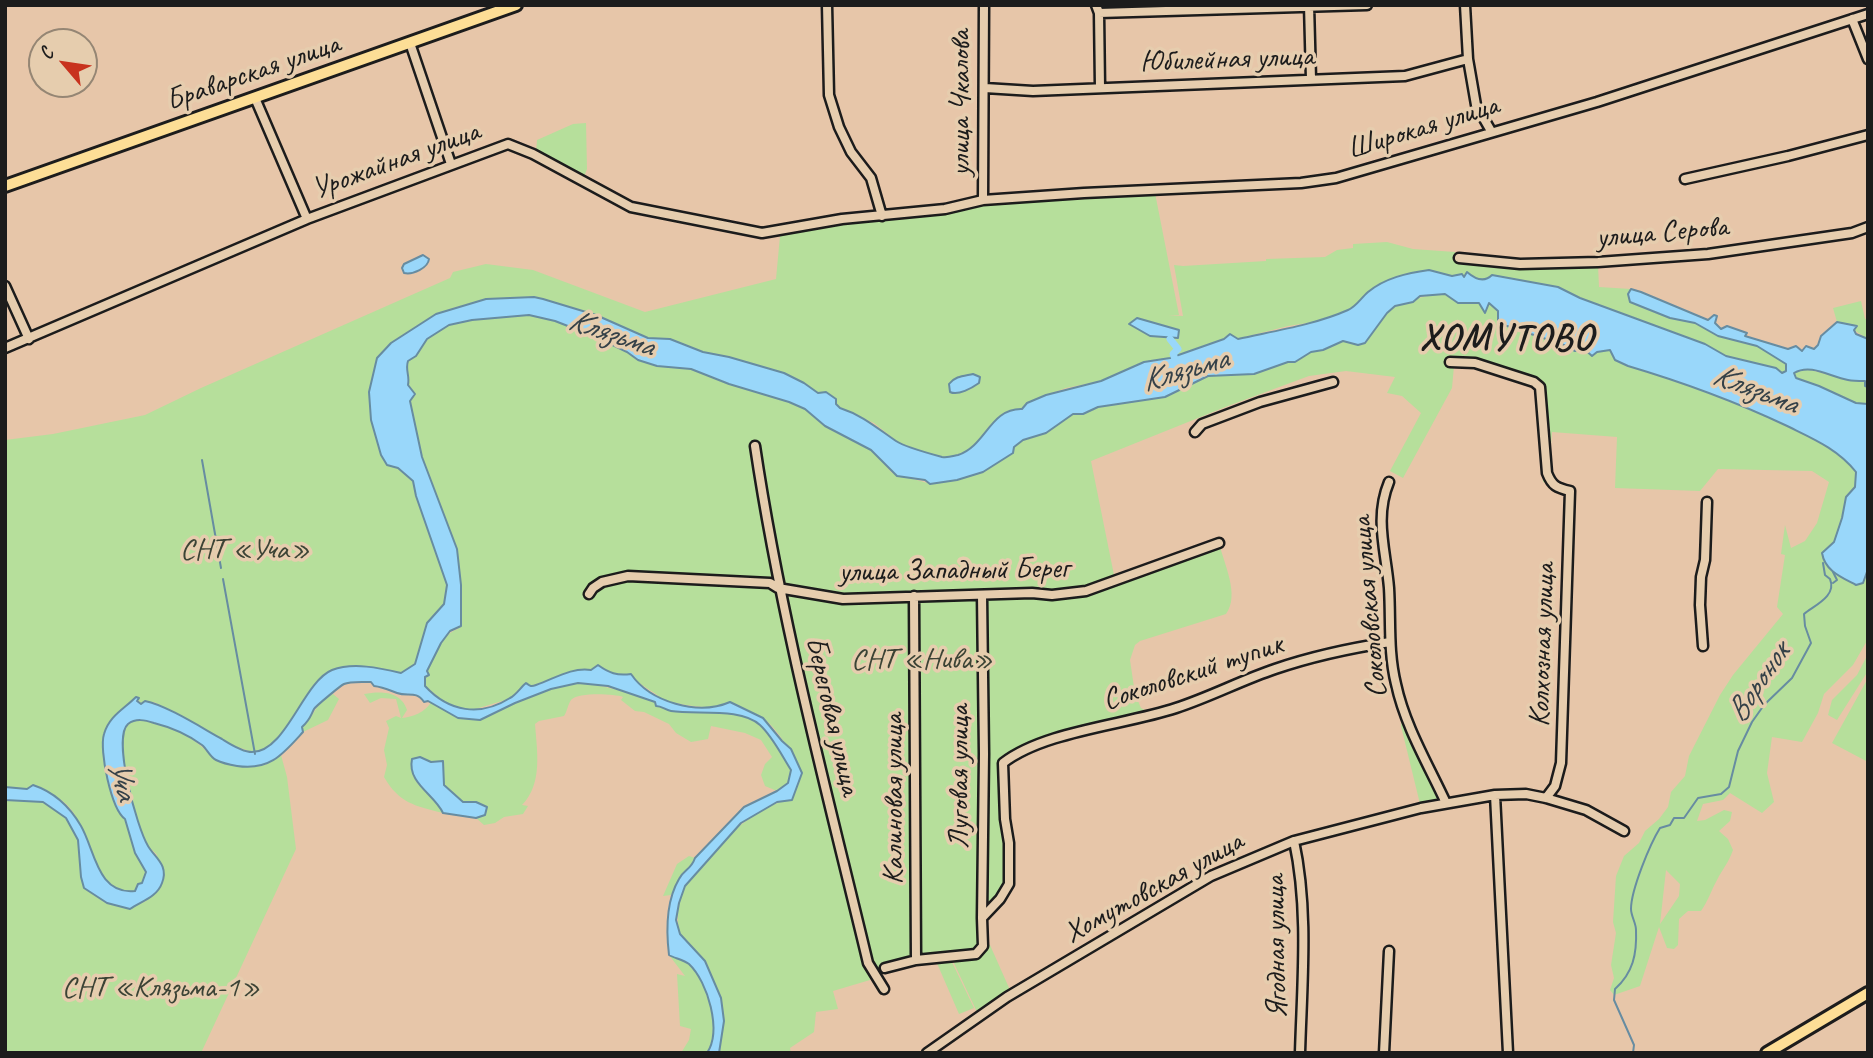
<!DOCTYPE html>
<meta charset="utf-8">
<style>
body{margin:0}
#map{position:relative;width:1873px;height:1058px;overflow:hidden;background:#e7c6a9;font-family:Caveat,sans-serif}
canvas{display:block}
.frame{position:absolute;inset:0;border:7px solid #1c1c1c;pointer-events:none}
.north{position:absolute;left:28px;top:28px;width:70px;height:70px;box-sizing:border-box;background:#e6cdae;border:2px solid #958674;border-radius:50%;rotate:299deg;font-size:19px;font-weight:700;line-height:28px;text-align:center;color:#1c1c1c}
.north::after{content:'';display:block;margin:auto;width:24px;height:32px;background:#c8321e;clip-path:polygon(50% 0,100% 100%,50% 72%,0 100%)}
</style>
<div id="map">
<canvas width="1873" height="1058"></canvas>
<div class="frame"></div>
<div class="north">С</div>
</div>
<script>
const ctx = document.querySelector('canvas').getContext('2d');
ctx.lineJoin = 'round';
function fill(path, color) {
  ctx.fillStyle = color;
  ctx.fill(path, 'evenodd');
}
function strokePath(path, color, width, dash) {
  ctx.strokeStyle = color;
  ctx.lineWidth = width;
  ctx.lineCap = dash ? 'butt' : 'round';
  ctx.setLineDash(dash || []);
  ctx.stroke(path);
}
function write(font, color, halo, rows, align = 'center') {
  ctx.font = font + ' Caveat,sans-serif';
  ctx.lineWidth = 7;
  ctx.setLineDash([]);
  ctx.textBaseline = 'middle';
  ctx.strokeStyle = halo;
  ctx.fillStyle = color;
  for (const [text, x, y, turn = 0] of rows) {
    ctx.save();
    ctx.translate(x, y);
    ctx.rotate((+turn || 0) * Math.PI / 180);
    ctx.textAlign = isNaN(turn) ? turn : align;
    if (halo) ctx.strokeText(text, 0, 0);
    ctx.fillText(text, 0, 0);
    ctx.restore();
  }
}
fill(new Path2D(`
 M586,123L587,169L584,177L536,153L537,140L573,124Z
 M1155,193L1179,315H1168L1183,316L1174,265L1183,266L1266,261V259L1325,257L1337,250L1353,248V244L1387,242L1413,249L1455,252L1456,262L1521,267L1598,265L1599,287L1631,289L1628,294L1630,302L1670,318L1695,323L1717,336L1757,346L1786,364V371L1782,373L1776,368L1726,356L1705,344L1579,298L1558,287L1493,275L1483,280L1464,277L1461,274L1452,276L1428,270L1406,274L1379,285L1350,310L1321,321L1288,326L1237,339L1230,334L1224,339L1170,358L1144,362L1101,381L1066,388L1046,395L990,425L973,449L947,458L927,453L899,443L874,423L840,408L804,383L784,373L729,357L703,352L671,339L648,338L596,315L543,299L534,297L486,299L453,308L419,325L391,343L377,358L369,392L371,420L387,465L398,468L413,481L416,496L447,585L444,604L434,615L413,667L401,673L376,668H343L304,703L290,720L286,729L269,748L252,752L232,745L185,718L154,702L142,705L136,697L129,704L104,757L113,796L125,818L133,846L146,872L142,883L135,891C90,896 92,827 66,804C57,796 44,789 33,785L27,789L5,787V440L53,434L145,415L201,388L450,278L453,272L486,264L533,270L645,312L776,279L780,236L840,223L942,213L986,205Z
 M1445,294L1458,303L1489,302L1498,311V323L1564,345L1575,351L1583,348L1587,353L1610,350L1615,360C1640,372 1669,378 1696,388C1728,399 1759,413 1790,428C1815,439 1839,449 1856,472L1855,487L1846,497L1842,518L1834,542L1822,553C1826,573 1845,576 1863,583L1868,569V639L1853,665L1824,694L1818,713L1802,742L1772,737L1767,773L1774,802L1762,813L1730,793L1723,800L1703,804L1697,821L1705,820L1724,810L1732,812L1730,821L1719,831L1728,839L1733,850C1729,862 1722,870 1717,880C1711,891 1708,901 1701,911H1688L1679,919L1678,945L1674,949L1667,948L1659,927L1640,986L1614,995L1610,990L1614,978L1611,965L1616,933L1613,922L1616,876L1624,856L1639,843L1645,831L1659,819L1668,807L1671,792L1685,776L1689,756L1720,695L1733,675L1783,614L1777,607L1785,555L1781,554L1785,525L1791,548L1805,541L1817,523L1829,482L1812,471L1718,469L1700,491L1615,488L1617,437L1552,432L1549,470L1551,484L1543,482L1542,424L1536,388L1466,365L1454,366L1452,388L1403,478L1390,471L1421,413L1402,396L1387,393L1395,377L1346,371L1309,376L1228,406L1091,461L1115,580L1219,543C1224,564 1240,595 1226,614L1140,641L1135,645L1130,660L1135,694L1141,708L1153,714L1062,736L1003,763L1009,884L982,918L979,951L916,960L873,971L870,980L833,991L838,1009L816,1012L814,1032L790,1048L791,1053H719L724,1021L680,934C676,918 677,902 685,887C701,857 758,801 792,800L802,773C794,757 776,725 760,716C751,711 740,709 730,703C708,711 685,705 662,700C653,689 641,688 631,674C621,675 609,675 601,667L591,670L583,669L542,682L517,691L512,698L469,711L447,704L425,686C424,668 440,634 458,629L461,585L457,549L422,457L410,401L413,398V390L408,385C410,376 406,370 408,361L416,356L427,339L449,325L472,320L528,315L555,321L596,337L634,356L666,366L691,369L729,384L789,402L805,409L825,426L872,450L892,473L931,484L957,480L983,472L1023,440L1046,433L1073,414H1083L1098,407L1165,397L1208,376L1254,374L1288,362H1295L1311,352L1323,350L1343,341L1358,345C1369,336 1375,326 1384,316C1396,301 1427,295 1445,294ZM1666,870L1680,884L1679,896L1660,924Z
 M1861,301L1865,319L1868,318V339L1854,330L1856,326L1837,322L1833,308Z
 M1803,368L1848,380L1865,381V386L1868,387V404L1856,403L1796,378L1794,373Z
 M1868,654V671L1837,720L1828,715L1832,700L1857,675Z
 M1868,678V762L1832,743Z
 M578,683C602,685 624,691 647,698C655,701 662,709 671,711C694,715 733,709 751,719C769,730 780,754 792,770L788,783L777,791L765,786L761,775L765,764L772,757L761,740L745,733L711,726L708,739L691,742L676,733L669,724L644,712L635,711L621,700L623,697C614,694 578,692 571,700C568,704 567,712 564,716L539,721L535,724C537,751 543,784 522,805L528,806L523,814L504,817L495,823L484,825L476,818L485,815L476,802H463L444,785L443,762H431L420,757L412,759C406,783 434,795 443,813C415,806 399,803 384,777L387,765L384,750L389,728L386,721L396,716L401,718L396,699L381,698L370,703L364,694C381,691 401,691 407,710L402,718C412,717 426,712 431,702L458,717L480,720L515,703L551,689Z
 M333,694L339,699L328,720L303,732L302,727C316,715 314,703 333,694Z
 M1403,713L1446,803L1421,808L1401,726Z
 M134,720C165,721 195,736 215,760L265,765L281,755L287,777L296,849L201,1053H5V800L43,802L66,818L78,840L81,877L84,888L106,903L130,908L146,901L157,855C155,852 151,850 149,847C138,832 119,756 122,737C123,728 127,725 134,720Z
 M689,856L695,858L692,867L681,875L671,895L663,896L677,864Z
 M990,945L1010,990L977,1012L951,957Z
 M669,955C674,958 684,960 689,964C708,982 722,1031 707,1053H681L689,1040L691,1029L680,1026L677,974L685,976Z
 M950,958L974,1008L959,1014L936,961Z`), '#b6df9b');
const water = new Path2D(`
 M423,255L429,259C428,268 413,275 404,273L402,268L404,264Z
 M1429,270L1452,276L1462,274L1464,277L1467,272C1475,279 1484,283 1492,275L1558,287L1580,298L1705,344L1726,356L1776,368L1782,373L1786,371V364L1757,346L1718,336L1695,323L1670,318L1630,302L1628,294L1631,289L1641,292L1708,320L1714,315L1717,316L1715,323L1721,329L1727,326L1747,333L1745,336L1788,349L1796,346L1802,351L1806,346L1814,349L1818,345L1821,336L1837,322L1857,326L1854,330L1856,334L1868,339V387L1865,386V381C1859,381 1853,381 1848,380C1830,377 1811,363 1794,373L1796,378L1819,386L1856,403L1868,404V569L1863,583L1856,585C1841,577 1825,571 1822,553L1834,542L1842,518L1846,497L1855,487L1856,472C1837,448 1811,438 1785,425C1734,401 1682,382 1628,366L1615,360L1610,350L1597,352L1592,356L1583,348L1575,351L1564,345L1498,323V311L1489,303L1485,313L1479,303H1458L1445,294L1420,296L1413,302L1395,306L1387,313L1365,343L1358,345L1343,341L1323,350L1311,352L1295,362H1288L1254,374L1208,376L1165,397L1098,407L1083,414H1073L1046,433L1023,440L1014,447L1013,453L983,472L957,480L930,484L925,480L897,476L871,450L825,426L805,409L789,402L729,384L691,369L657,366L638,360L627,352L596,337L555,321L529,315L472,320L449,325L427,339L416,356L408,361C405,370 410,376 408,385L415,394L410,401L422,457L457,549L461,585V626L450,631L441,643L427,671L429,675L425,677V686C449,712 480,717 510,698C516,695 521,687 526,683C530,686 531,687 536,685C554,679 571,667 591,670L598,665C609,673 617,676 631,674C650,702 698,716 730,702L763,718L782,741L791,749L802,773L792,800L777,802L741,823L685,886L679,903L676,920L680,934L705,961L721,998L724,1021L719,1053H707C722,1031 708,982 689,964C684,960 674,958 669,955C666,930 666,901 679,879C684,869 691,870 695,858L744,807L777,791L788,783L791,770C782,756 773,737 760,725C741,707 697,715 671,711C665,710 662,706 656,706L655,702L608,686L578,683L551,689L515,703L480,720L458,718L428,701L424,702C416,690 408,697 397,693C389,690 383,687 374,686L371,682C364,682 350,681 344,684C340,686 316,706 314,709C310,717 310,720 302,727L303,732C283,754 270,771 237,766C231,765 222,763 216,760C210,757 207,749 202,745C187,734 170,727 154,723C145,720 136,718 128,724C112,738 137,828 148,846C155,858 169,865 162,883C157,897 142,901 130,909L107,903L84,888L81,877L78,840L66,818L43,802L5,800V787L27,789L33,785C54,792 70,807 81,826C95,850 97,895 135,891L138,884L142,883L146,872L135,853L125,819C111,809 99,750 104,734C109,716 124,709 136,697L139,698L137,701L141,704L145,701C166,705 202,728 222,739C230,744 242,752 252,752C286,752 303,682 332,670C353,662 380,668 401,673L415,664L427,623L444,604L447,585L416,496L413,481L398,468L387,465L381,455L371,420L369,392L377,358L391,343L436,314L486,299L534,297L543,299L596,315L648,338L670,339L703,352L729,357L784,373L804,383L818,393L826,392L836,399V404L840,408C862,415 877,428 896,441C905,447 931,454 942,457C948,458 953,456 958,455C986,446 990,408 1022,409L1027,403L1046,395L1101,381L1144,362L1170,358L1224,339L1230,334L1238,339C1274,331 1314,325 1348,310C1356,307 1361,298 1368,292C1385,278 1407,273 1429,270Z
 M1137,318L1179,330L1178,338L1150,336L1129,324Z
 M973,374L980,377L979,383C972,388 958,396 950,392L949,384C955,376 964,376 973,374Z
 M420,757L431,762L443,761L444,785L463,802H476L487,807L485,815L476,818L443,813C434,794 407,783 412,759Z`);
fill(water, '#99d7fa');
strokePath(water, '#678ca1', 2);
strokePath(new Path2D(`
 M202,460L221,568
 M223,579L255,754
 M1833,583L1837,580L1833,572
 M1633,1053L1634,1045L1614,1000L1615,989C1633,973 1637,954 1636,930C1636,923 1631,916 1631,909C1631,890 1650,844 1660,828L1670,825L1674,818H1684L1698,798L1721,794L1729,787L1738,751L1752,722L1764,705L1792,678L1811,643L1805,626L1804,614C1815,605 1837,596 1830,579L1825,575L1823,563`), '#678ca1', 2);
strokePath(new Path2D(`
 M1170,339L1178,349L1173,354L1177,364`), '#99d7fa', 7);
const minor = new Path2D(`
 M827,5L829,95L839,127L851,152L871,178L882,216
 M1096,5L1099,13L1100,87
 M1309,5L1311,79
 M1465,5L1468,59L1476,105L1491,131
 M1099,13L1367,5
 M1852,19L1868,59
 M410,43L451,164
 M985,88L1033,91L1405,76L1468,59
 M255,98L307,219
 M1685,179L1788,156L1868,135
 M983,200L984,5
 M1459,258L1520,264L1598,262L1708,254L1852,233L1868,227
 M5,286L29,339
 M5,348L307,219L508,144L533,154L631,207L762,233L842,219L945,209L983,200L1084,193L1301,183L1336,178L1597,102L1868,14
 M1450,362L1475,363L1534,382L1540,387L1547,473C1552,486 1557,488 1570,491L1561,763L1555,786L1546,798
 M1195,432L1202,424L1260,402L1333,382
 M755,446C781,621 827,792 868,963L884,989
 M1389,482C1374,518 1386,551 1389,588C1391,620 1388,652 1396,684C1405,726 1428,764 1446,803
 M589,594L593,588L602,582L628,576L770,583L778,588L843,599L1032,593L1052,595L1086,591L1219,543
 M982,595L984,754L982,918
 M914,596L916,960
 M1703,646L1700,605L1701,577L1705,560L1707,502
 M1495,795L1508,1053
 M1294,841C1309,910 1302,983 1300,1053
 M885,968L916,960L976,954L983,946L982,918L1000,899L1009,884V843L1005,819L1003,763C1044,731 1125,725 1176,708C1210,697 1242,680 1275,669C1313,656 1351,648 1390,642
 M927,1053L1007,997L1211,876L1294,841L1421,808L1495,795L1526,794L1546,798L1586,810L1624,831
 M1384,1053L1389,951`);
const major = new Path2D(`
 M5,186L516,5
 M1767,1053L1868,993`);
strokePath(minor, '#1c1c1c', 13);
strokePath(major, '#1c1c1c', 16);
strokePath(minor, '#e6cdae', 8);
strokePath(major, '#fdde96', 10);
write('30px', '#1c1c1c', '#e6cdae', [
 ["Юбилейная улица",1227,60,-2],
 ["Браварская улица",253,73,-19],
 ["улица Чкалова",961,103,-90],
 ["Широкая улица",1423,128,-17],
 ["Урожайная улица",396,161,-20],
 ["улица Серова",1662,233,-5],
 ["улица Западный Берег",954,571,-1],
 ["Соколовская улица",1370,607,-95],
 ["Колхозная улица",1543,645,-88],
 ["Соколовский тупик",1193,673,-18],
 ["Береговая улица",832,716,77],
 ["Луговая улица",960,777,-90],
 ["Калиновая улица",894,799,-90],
 ["Хомутовская улица",1154,888,-29],
 ["Ягодная улица",1277,947,-91]
]);
write('30px', '#3b4335', '#e6cdae', [
 ["СНТ «Уча»",245,550],
 ["СНТ «Нива»",922,660],
 ["СНТ «Клязьма-1»",161,988]
]);
write('italic 32px', '#354148', '#e6cdae', [
 ["Клязьма",611,334,19],
 ["Клязьма",1185,371,-16],
 ["Клязьма",1755,390,21],
 ["Воронок",1759,683,-56],
 ["Уча",121,780,74]
]);
ctx.letterSpacing = '2px';
write('bold 37px', '#1c1c1c', '#e6cdae', [
 ["ХОМУТОВО",1507,339]
]);
ctx.letterSpacing = '0px';
</script>
